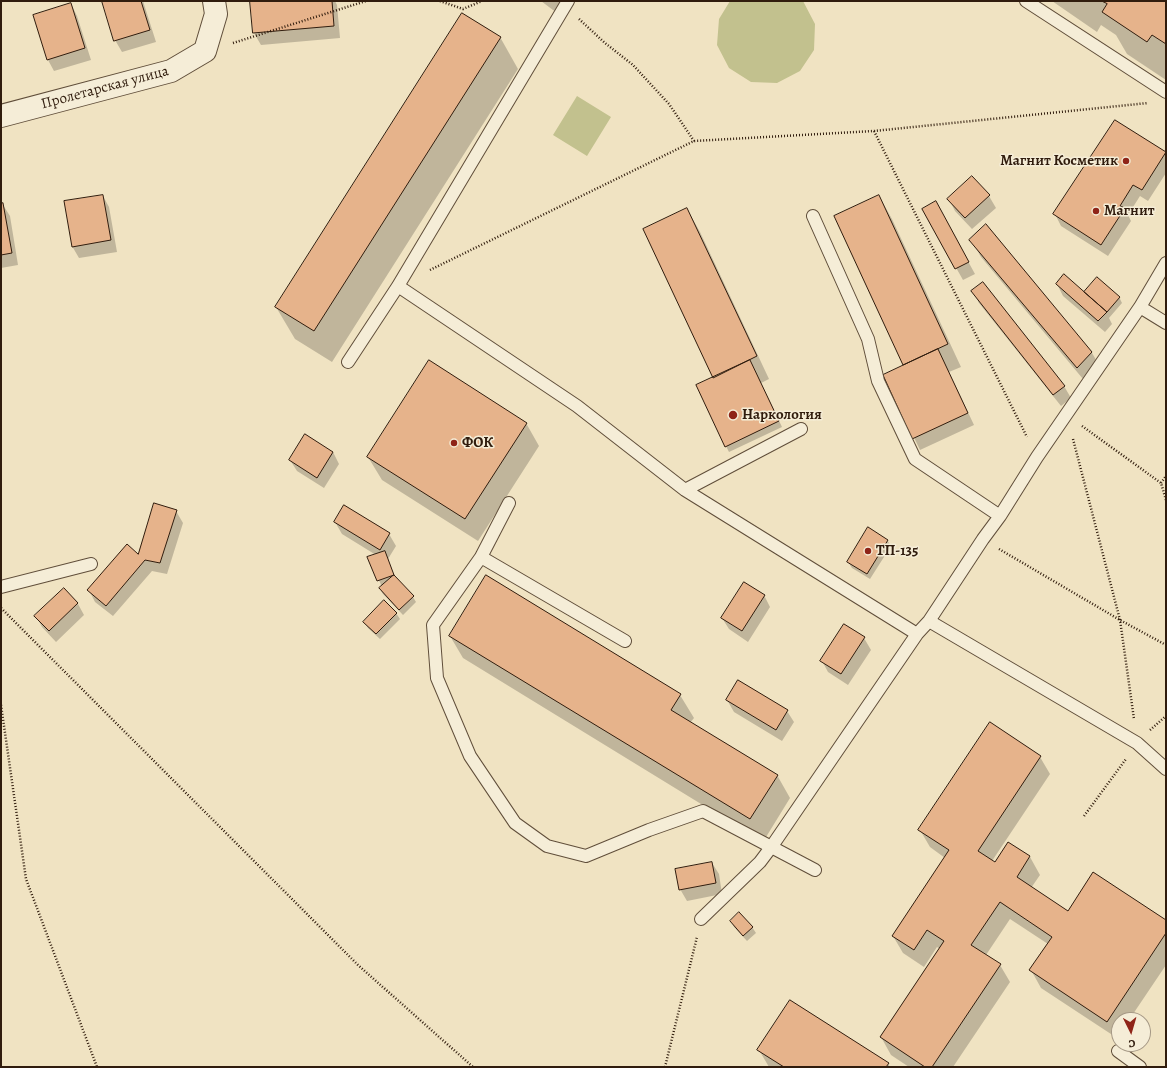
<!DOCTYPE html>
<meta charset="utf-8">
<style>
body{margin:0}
#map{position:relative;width:1167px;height:1068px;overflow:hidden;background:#f0e3c2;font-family:Alegreya,serif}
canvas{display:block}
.frame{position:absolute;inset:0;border:2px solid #301c0d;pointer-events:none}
.north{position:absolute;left:1111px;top:1012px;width:40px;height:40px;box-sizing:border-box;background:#f5edd7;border:1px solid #a69986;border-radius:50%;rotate:175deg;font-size:11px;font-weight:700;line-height:16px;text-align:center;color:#301c0d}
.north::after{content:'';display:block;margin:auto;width:14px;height:18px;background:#8f2418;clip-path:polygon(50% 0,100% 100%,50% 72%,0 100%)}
</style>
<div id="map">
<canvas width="1167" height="1068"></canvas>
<div class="frame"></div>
<div class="north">С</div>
</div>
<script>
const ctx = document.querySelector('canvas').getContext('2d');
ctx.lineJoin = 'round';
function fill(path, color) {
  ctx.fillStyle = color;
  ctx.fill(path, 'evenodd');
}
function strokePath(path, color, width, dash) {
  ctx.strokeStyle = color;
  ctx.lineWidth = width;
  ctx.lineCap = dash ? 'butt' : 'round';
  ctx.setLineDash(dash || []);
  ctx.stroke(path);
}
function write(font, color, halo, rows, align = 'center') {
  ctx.font = font + ' Alegreya,serif';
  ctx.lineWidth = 3;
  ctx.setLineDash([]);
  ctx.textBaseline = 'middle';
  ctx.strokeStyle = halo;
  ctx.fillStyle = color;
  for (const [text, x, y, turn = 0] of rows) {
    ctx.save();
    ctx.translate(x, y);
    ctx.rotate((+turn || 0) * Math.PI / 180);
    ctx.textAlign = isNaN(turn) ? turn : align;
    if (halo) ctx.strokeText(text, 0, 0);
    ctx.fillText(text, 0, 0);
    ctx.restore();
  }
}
fill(new Path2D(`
 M730,1H803L815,24L814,50L800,71L777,83L751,82L729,68L717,45L719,19Z
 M577,96L611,117L587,156L553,135Z`), '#c2c18e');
fill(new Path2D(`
 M103,1H143L156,42L122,52L115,40Z
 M251,1H335L337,5L340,38L261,45L254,33Z
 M541,1H565L557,13Z
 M1052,1H1166V80L1127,54L1116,35L1101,25L1097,32Z
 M71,4L77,16L91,60L54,71L48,60L34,16Z
 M500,37L518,69L332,362L295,339L276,307Z
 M1165,153L1166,173L1148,201L1140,196L1128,215L1131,221L1108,256L1061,226L1055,214Z
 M972,177L989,196L996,208L972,229L955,211L949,199Z
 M103,196L109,207L117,252L79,258L72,246Z
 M879,196L892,219L961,367L949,372L974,425L920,450L884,375L905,366L835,216Z
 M1,205H3L10,216L18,265L1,268Z
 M687,209L700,232L769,379L761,383L782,427L729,452L726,446L714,378Z
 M923,209L942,214L975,274L963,280Z
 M986,225L1092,353L1102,370L1088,385L981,257L971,240Z
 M1057,284L1084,293L1119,297L1122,303L1109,318L1112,324L1105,332L1063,296Z
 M973,292L1064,386L1071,398L1061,406L979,303Z
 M526,423L539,446L478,541L382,480L368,457Z
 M333,452L339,464L324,488L297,471L290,460Z
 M176,511L183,523L167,574L152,571L113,616L95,602L89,590L138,556Z
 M335,522L389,534L396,546L388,559L395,578L413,597L416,602L403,615L383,594L380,589L382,587L369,558L376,555L342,534Z
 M887,540L891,546L870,579L852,568L848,562Z
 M64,589L78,604L84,615L56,642L42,627L36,616Z
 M764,595L770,607L748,642L729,629L722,618Z
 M396,613L400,619L380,639L368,628L364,622Z
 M450,636L680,695L694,718L690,723L777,775L790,798L763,842L463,658Z
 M864,638L871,650L848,685L828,672L822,661Z
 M727,700L787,711L794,722L782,741L734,712Z
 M1040,757L1050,774L992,861L995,864L1009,843L1030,857L1040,875L1031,888L1068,912L1166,921V965L1129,1020H1119V1035L1117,1038L1041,988L1031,970L1048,944L1010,919L986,955L1000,965L1010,982L953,1067H909L891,1055L881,1037L940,949L937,947L924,967L903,953L893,936L945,858L930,847L920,830Z
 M712,863L719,874L722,894L687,901L680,889Z
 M731,921L752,927L756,933L747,941L734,927Z
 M759,1050L888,1064L890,1067H769Z`), '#0003');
const building = new Path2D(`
 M102,1H141L150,30L114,41Z
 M250,1H332L334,26L253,33Z
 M1102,1H1166V44L1152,35L1147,42L1102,12L1107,4Z
 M71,3L85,48L47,60L33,15Z
 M462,13L501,37L314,331L275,307Z
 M1115,120L1166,152L1142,190L1133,185L1120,206L1125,208L1101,245L1053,214Z
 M972,176L990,195L965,218L947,199Z
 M103,195L111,240L72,247L64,201Z
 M879,195L948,344L903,365L834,216Z
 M936,201L969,262L955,269L922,209Z
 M3,203L12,253L1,255V204Z
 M687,208L757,356L713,378L643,229Z
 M986,224L1092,352L1077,368L969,240Z
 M1064,274L1107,312L1098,321L1056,284Z
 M1097,277L1120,297L1107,312L1084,292Z
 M983,282L1065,386L1053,395L971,291Z
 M938,349L968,413L912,439L883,375Z
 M429,360L527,423L465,519L367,457Z
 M750,360L779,421L725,447L696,385Z
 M305,434L333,452L317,478L289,460Z
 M154,503L177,510L160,563L145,560L106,606L87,590L127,544L138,554Z
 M344,505L390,533L380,550L334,522Z
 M868,527L888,540L867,574L847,562Z
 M385,551L394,575L377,581L367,557Z
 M394,575L414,596L399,610L379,588Z
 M486,575L681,694L671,710L778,775L750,819L449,636Z
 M744,582L765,595L742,631L721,618Z
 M64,588L78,603L49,631L34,616Z
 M384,600L397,613L376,634L363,622Z
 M844,624L865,637L841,674L820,661Z
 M738,680L788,710L776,730L726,700Z
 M990,722L1041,756L978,851L995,862L1008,842L1030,856L1017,877L1068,911L1093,872L1166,920V933L1107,1022L1029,970L1052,937L1000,902L971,945L1001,964L932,1067H925L880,1037L944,941L927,930L914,950L892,936L949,850L918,830Z
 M712,862L716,883L679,890L675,869Z
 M739,912L753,927L743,936L730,921Z
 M790,1000L889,1063L886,1067H784L757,1050Z`);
fill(building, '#e6b38b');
strokePath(building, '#301c0d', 1);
const service = new Path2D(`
 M1026,1L1166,92
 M813,216L868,339L878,381L915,459L1000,516
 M398,286L577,406L685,490L917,634
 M1140,307L1166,323
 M348,362L398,286L568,1
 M685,490L801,429
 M509,503L481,557L433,625L437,678L470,756L515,823L547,846L586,856L649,830L703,811L815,870
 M481,557L625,641
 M1,587L91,564
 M929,621L1137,743L1166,769
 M701,919L760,862L772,846L917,634L929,621L983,539L1000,516L1037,457L1140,307L1166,263
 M1118,1051L1140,1067`);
const minor = new Path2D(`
 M1,116L171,71L205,51L216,14L214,1`);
strokePath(service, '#604e3a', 14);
strokePath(minor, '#604e3a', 24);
strokePath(new Path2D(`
 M440,1L463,9L482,1
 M579,19L605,43L633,65L669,104L694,141
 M233,43L366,1
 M874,131L1027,437
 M430,270L694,141L874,131L1148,103
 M1082,426L1161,483L1166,500
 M1073,439L1120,620L1134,719
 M1161,483L1166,476
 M999,549L1120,620L1166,645
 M1,608L358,965L473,1067
 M1,705L26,879L97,1067
 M1150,730L1166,716
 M1084,816L1126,759
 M665,1067L697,937`), '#301c0d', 2.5, [1, 2]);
strokePath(service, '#f5edd7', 12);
strokePath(minor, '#f5edd7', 22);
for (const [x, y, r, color] of [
 [1126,161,4,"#8f2418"],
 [1096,211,4,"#8f2418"],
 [733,415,5,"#8f2418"],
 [454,443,4,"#8f2418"],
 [868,551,4,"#8f2418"]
]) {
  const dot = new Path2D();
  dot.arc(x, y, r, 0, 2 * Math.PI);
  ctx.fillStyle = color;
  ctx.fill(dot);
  strokePath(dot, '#f5edd7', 1.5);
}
write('15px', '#301c0d', '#f5edd7', [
 ["Пролетарская улица",105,88,-15]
]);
write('bold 15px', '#301c0d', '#f5edd7', [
 ["Магнит Косметик",1118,161,"right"],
 ["Магнит",1104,211],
 ["Наркология",742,415],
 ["ФОК",462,443],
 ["ТП-135",876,551]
], 'left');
</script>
